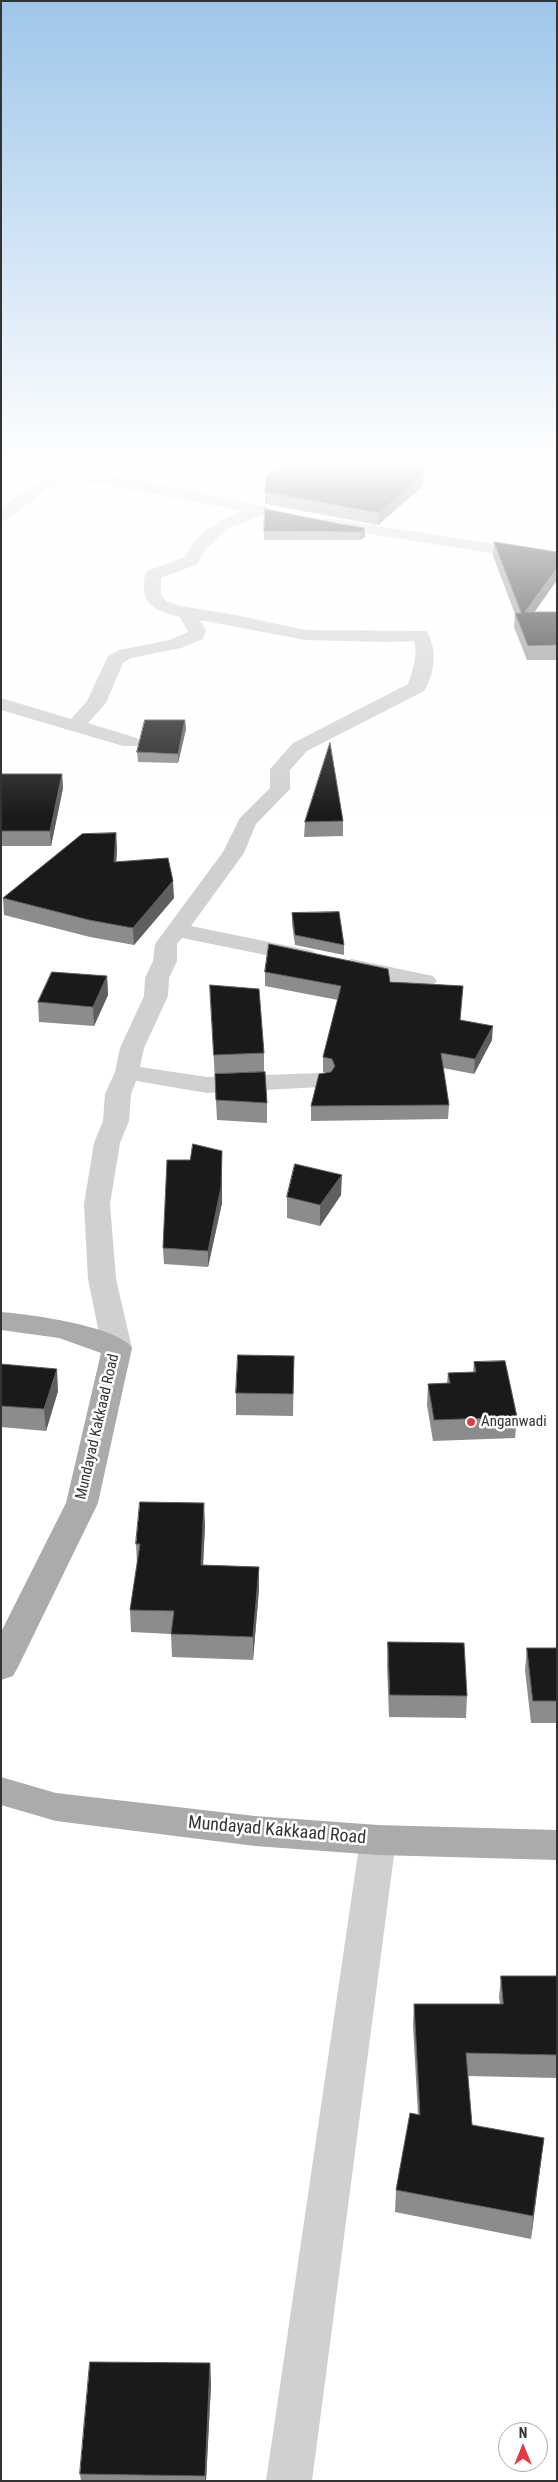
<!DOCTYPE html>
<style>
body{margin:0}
#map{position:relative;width:558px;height:2482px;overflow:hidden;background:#fff;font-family:"Roboto Condensed",sans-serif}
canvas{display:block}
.frame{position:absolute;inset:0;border:2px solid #333;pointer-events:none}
.north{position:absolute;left:498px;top:2422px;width:50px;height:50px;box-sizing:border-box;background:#fff;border:1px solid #adadad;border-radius:50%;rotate:0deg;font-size:14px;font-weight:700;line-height:20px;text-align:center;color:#333}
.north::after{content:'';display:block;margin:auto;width:18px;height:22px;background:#e63946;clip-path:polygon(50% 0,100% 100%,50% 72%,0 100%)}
</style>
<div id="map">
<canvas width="558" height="2482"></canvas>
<div class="frame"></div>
<div class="north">N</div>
</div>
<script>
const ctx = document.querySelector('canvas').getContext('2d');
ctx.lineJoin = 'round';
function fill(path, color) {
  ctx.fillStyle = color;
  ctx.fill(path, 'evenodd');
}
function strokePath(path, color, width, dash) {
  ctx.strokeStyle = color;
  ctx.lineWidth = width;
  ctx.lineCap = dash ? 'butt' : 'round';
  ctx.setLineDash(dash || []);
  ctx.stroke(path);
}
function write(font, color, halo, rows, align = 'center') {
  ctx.font = font + ' "Roboto Condensed",sans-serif';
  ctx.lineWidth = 5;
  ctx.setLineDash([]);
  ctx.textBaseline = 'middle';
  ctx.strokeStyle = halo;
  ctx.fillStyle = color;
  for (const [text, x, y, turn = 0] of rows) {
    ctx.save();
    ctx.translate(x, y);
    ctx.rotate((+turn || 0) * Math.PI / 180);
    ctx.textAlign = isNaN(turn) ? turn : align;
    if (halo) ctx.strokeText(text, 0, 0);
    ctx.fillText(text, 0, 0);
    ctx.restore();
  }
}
fill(new Path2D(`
 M23,467H62L150,482L267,507L269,510L267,513L229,528L204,551L198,564L161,578V594L166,601L181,606L236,615L305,630L426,631C438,648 435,674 424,691L307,751L290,770V789L256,824L244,853L191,926L313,951L317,956L313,961L305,963L182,938L177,944V961L169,978L168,996L144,1048L140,1067L207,1077L321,1073L330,1075L333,1080L330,1085L321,1087L207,1093L136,1081L131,1094L129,1121L120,1143L110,1204L116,1279L132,1348L127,1355L117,1357L107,1355L102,1348L88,1279L84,1204L94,1143L103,1121L105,1094L115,1072L120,1048L144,996L145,978L153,961L155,944L223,852L240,818L270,788V769L293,743L408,684C413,669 418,656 414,641L386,642L305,640L200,620L206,630L203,639L181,648L131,658L123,663L106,703L88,723L137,738L140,742L137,746H123L1,710V698L71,719L87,701L108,656L119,650L170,640L188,632L180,617C163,613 143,607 144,587C144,581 144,576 147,571L185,557C196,533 219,521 242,511L65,477L7,519L1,521V508L48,475L26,470Z
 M327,518L557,554V564L321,526L319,523L321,520Z
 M352,959L433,976L437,981L433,986L425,988L344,971L340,966L344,961Z
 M378,1825L391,1830L396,1840L312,2481H266L360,1840L365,1830Z`), '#d0d0d0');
fill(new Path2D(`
 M1,1312C28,1314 118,1326 132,1348L98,1503L18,1667L13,1676L1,1680V1632L66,1503L101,1353L59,1338L1,1330Z
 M1,1777L56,1793L255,1816L378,1825L557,1830V1860L378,1855L255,1846L56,1821L1,1805Z`), '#ababab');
fill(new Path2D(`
 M423,486L378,525L265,504V492Z
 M365,528V537L360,540H264V531Z
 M494,542L557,552V580L534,612H557V660H527L514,627L515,614L493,556Z
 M185,720L186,729L178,763L138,762L137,752Z
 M1,774H62L63,788L51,846H1Z
 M343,821V836L304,837L305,822Z
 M116,833L117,850L116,862L174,898L134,945L90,937L4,915L3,898Z
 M292,913L344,945V955L295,945L292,924Z
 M265,972L390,982L463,986L460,1020L492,1040L474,1074L443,1068L449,1105L448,1119L311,1121V1106L327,1073L323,1072V1057L338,1000L265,986Z
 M107,976L108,995L94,1026L39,1022L38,1002Z
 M210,985L264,1053V1072L267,1103V1123L217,1120Z
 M222,1151V1203L208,1267L164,1264L163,1248L190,1160Z
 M341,1195L320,1226L287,1218V1197Z
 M294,1356L293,1416L236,1415V1393Z
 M474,1362L517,1417L515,1438L433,1441L427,1405L428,1384L447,1383L448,1373L473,1372Z
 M1,1364L58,1391L46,1431L1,1427Z
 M205,1525L203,1565L259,1567V1589L253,1660L172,1657L171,1634L131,1632L130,1610L137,1564L136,1544Z
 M388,1642L467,1696L466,1718L389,1717L387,1665Z
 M527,1648H557V1723H531L525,1670Z
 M501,1976H557V2078L468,2076L472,2125L544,2138L531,2239L395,2212L396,2190L418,2115L413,2026L414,2004H500L499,1998Z
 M210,2363L211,2385L206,2481H81L80,2474Z`), '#8c8c8c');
fill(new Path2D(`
 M424,467L423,486L378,525L379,513Z
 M365,528V537L360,540L361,532Z
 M557,568V580L524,627L525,612Z
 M185,720L186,729L178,763V754Z
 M62,774L63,788L51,846L50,831Z
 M116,833L117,850L115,878L114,862Z
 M173,881L174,898L134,945L133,928Z
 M107,976L108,995L94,1026L93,1007Z
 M493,1026L492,1040L474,1074L475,1059Z
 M222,1151V1203L208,1267V1251Z
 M342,1175L341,1195L320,1226V1205Z
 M57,1369L58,1391L46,1431L44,1409Z
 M204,1503L205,1525L202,1587L201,1565Z
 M259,1567V1589L253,1660V1637Z
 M544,2138L541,2161L531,2239L533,2216Z
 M210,2363L211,2385L206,2481H205Z`), '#5f5f5f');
const building = new Path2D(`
 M283,467H424L423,475L379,513L265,492L266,476Z
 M265,509L340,524L365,528L361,532L264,531Z
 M494,542L557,552V568L525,612H557V645L528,646L515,613H521Z
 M145,720H185L178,754L137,752Z
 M330,743L343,821L305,822Z
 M1,774H62L50,831H1Z
 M116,833L114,862L168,858L173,881L133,928L89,920L3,898L82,834Z
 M339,912L344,945L295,935L292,913Z
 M269,944L388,969L390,982L463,986L460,1020L493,1026L475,1059L441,1053L449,1105L311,1106L319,1074L331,1072L335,1066L332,1059L323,1057L341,986L265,972Z
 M52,972L107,976L93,1007L38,1002Z
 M210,985L259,989L264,1053L214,1055Z
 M265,1072L267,1103L216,1100L215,1074Z
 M193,1144L222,1151L221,1187L208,1251L163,1248L167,1160H190Z
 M295,1164L342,1175L320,1205L287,1197Z
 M238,1355L294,1356L293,1394L236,1393Z
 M505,1361L517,1417L434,1420L428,1384L450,1383L448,1373L476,1372L474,1362Z
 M1,1364L57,1369L44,1409L1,1406Z
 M140,1502L204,1503L201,1565L259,1567L253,1637L171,1634L174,1611L130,1610L140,1544H136Z
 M388,1642L464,1643L467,1696L390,1695Z
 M527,1648H557V1701H533Z
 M501,1976H557V2055L466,2053L472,2125L544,2138L533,2216L396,2190L410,2113L420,2115L414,2004H503Z
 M90,2362L210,2363L205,2476L80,2474Z`);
fill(building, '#1a1a1a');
strokePath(building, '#5f5f5f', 1);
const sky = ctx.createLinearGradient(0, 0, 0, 814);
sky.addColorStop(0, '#9ec6ea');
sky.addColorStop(0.57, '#fff');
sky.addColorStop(1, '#ffffff00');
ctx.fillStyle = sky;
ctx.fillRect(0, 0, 558, 814);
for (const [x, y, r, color] of [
 [471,1422,5,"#e63946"]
]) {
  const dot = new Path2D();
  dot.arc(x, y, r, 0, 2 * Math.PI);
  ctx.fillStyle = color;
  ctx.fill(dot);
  strokePath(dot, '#fff', 2);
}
write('15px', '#333', '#fff', [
 ["Anganwadi",481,1422]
], 'left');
write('15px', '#333', '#fff', [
 ["Mundayad Kakkaad Road",98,1427,-77]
]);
write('18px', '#333', '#fff', [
 ["Mundayad Kakkaad Road",277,1831,5]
]);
</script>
